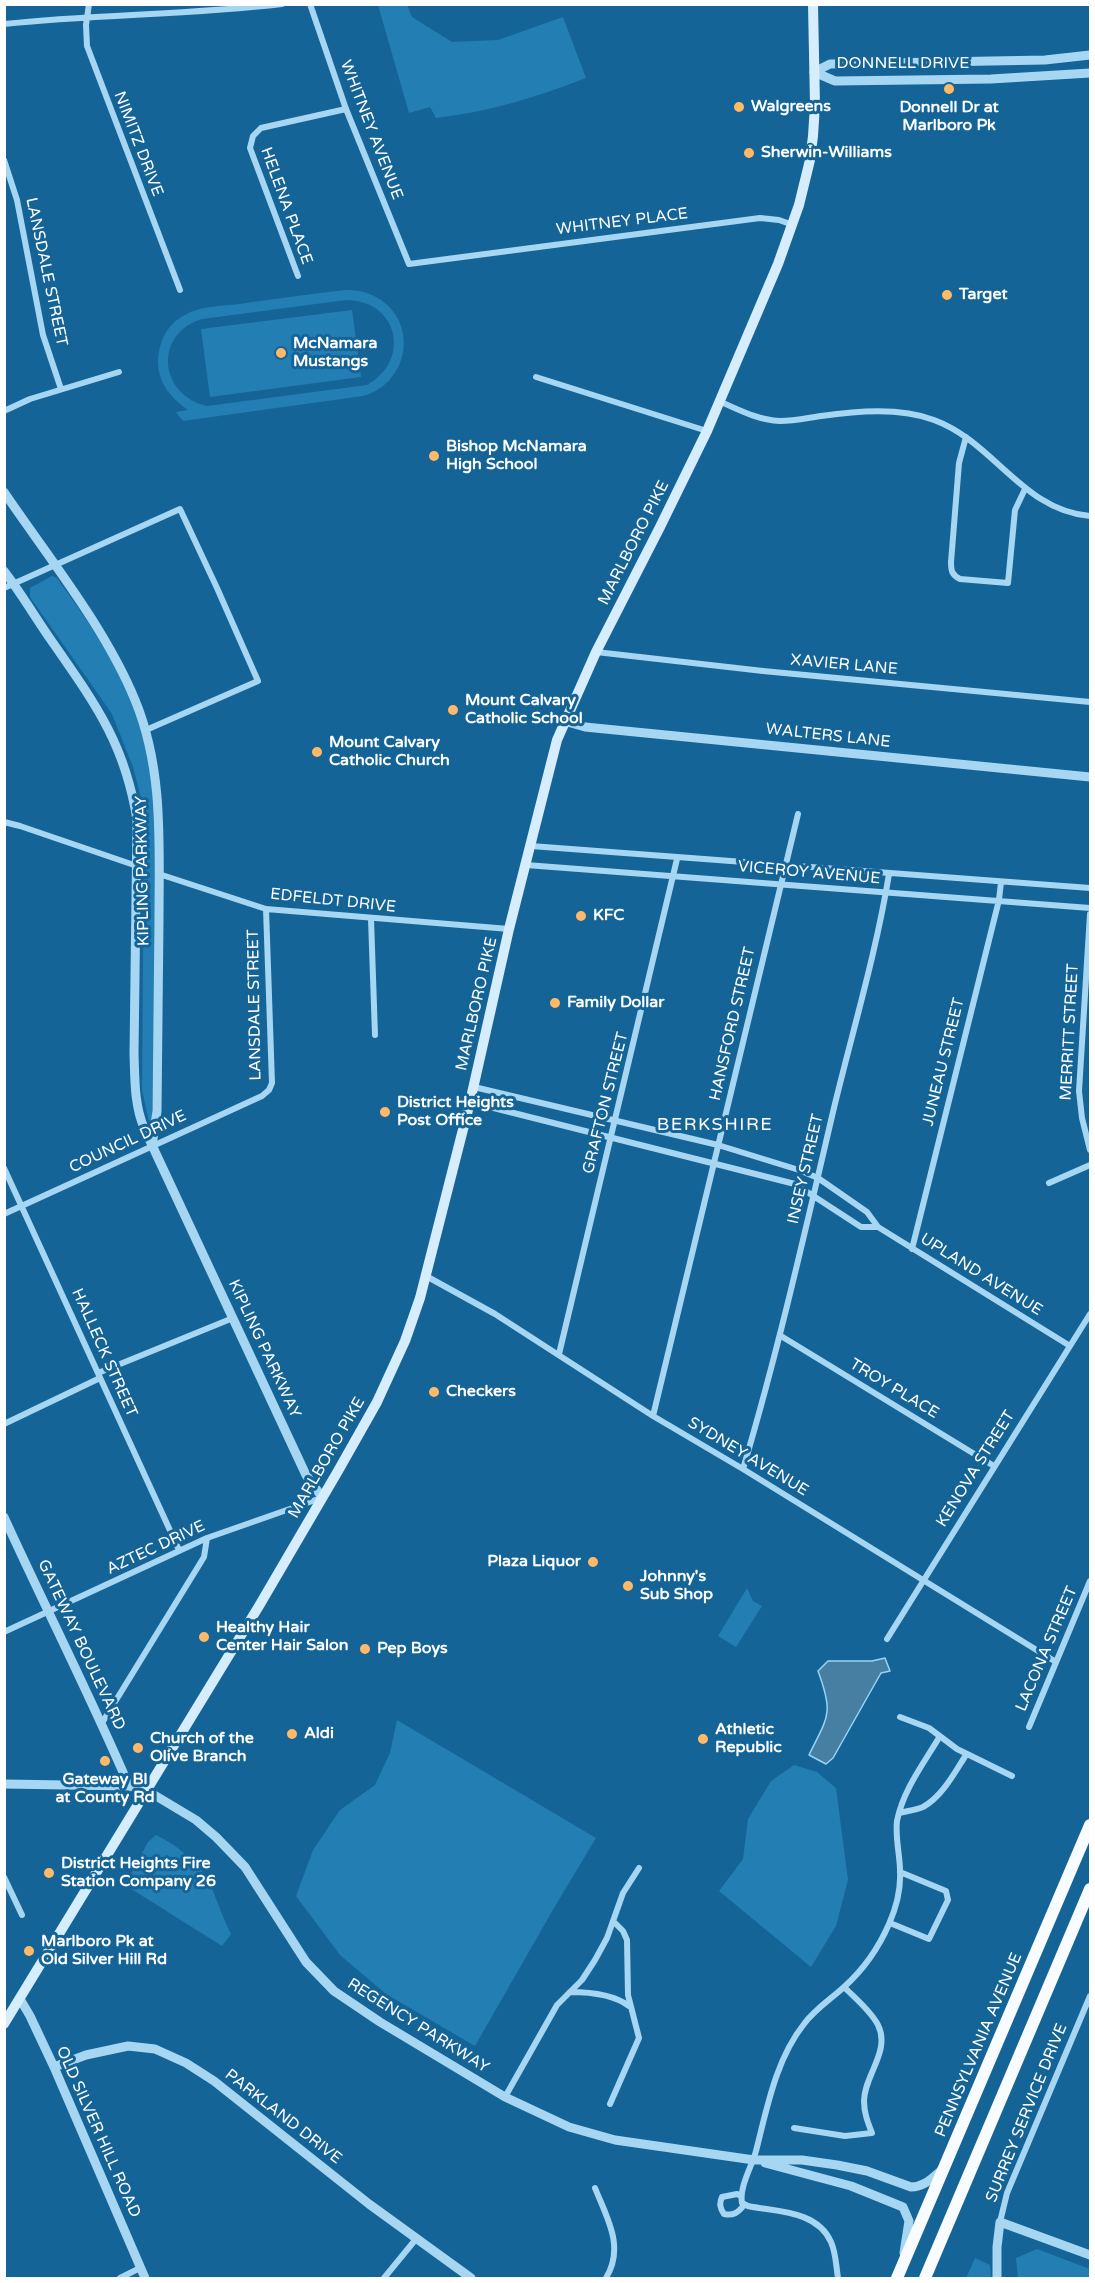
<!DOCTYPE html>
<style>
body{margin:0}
#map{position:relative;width:1095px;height:2283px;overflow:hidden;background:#146497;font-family:"Varela Round",sans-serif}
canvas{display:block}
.frame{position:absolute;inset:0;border:6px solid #fff;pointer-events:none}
</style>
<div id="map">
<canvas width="1095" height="2283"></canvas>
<div class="frame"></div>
</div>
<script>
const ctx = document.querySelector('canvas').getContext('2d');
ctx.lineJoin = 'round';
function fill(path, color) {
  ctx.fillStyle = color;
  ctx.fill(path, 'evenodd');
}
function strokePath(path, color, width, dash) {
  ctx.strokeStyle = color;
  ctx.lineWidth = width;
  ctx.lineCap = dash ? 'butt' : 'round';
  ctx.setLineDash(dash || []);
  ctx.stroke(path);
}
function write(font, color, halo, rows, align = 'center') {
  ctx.font = font + ' "Varela Round",sans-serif';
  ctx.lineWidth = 6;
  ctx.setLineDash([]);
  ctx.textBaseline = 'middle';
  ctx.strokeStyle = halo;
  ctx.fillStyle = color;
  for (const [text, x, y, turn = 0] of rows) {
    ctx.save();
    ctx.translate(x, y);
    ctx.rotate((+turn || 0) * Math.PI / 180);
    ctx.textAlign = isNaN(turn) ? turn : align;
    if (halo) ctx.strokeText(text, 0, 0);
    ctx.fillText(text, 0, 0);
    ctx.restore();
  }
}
fill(new Path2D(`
 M378,5H407L412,17L452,42L498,40L563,17L586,78C537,97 488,112 436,118L430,107L409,113Z
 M345,290C354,290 364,291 372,295C420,317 411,383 363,396L183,421L176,412L188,410C170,397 158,383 158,361C159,341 167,324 185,315C200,306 221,306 239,304C274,299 309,294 345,290ZM346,300C398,300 412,360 367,385L207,406C159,395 153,334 202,319Z
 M352,310L361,377L210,397L201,329Z
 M52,576L57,578C90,624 123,670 140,724C161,787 157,858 156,923C155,990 153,1057 152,1123L149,1122L142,1090L144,814L140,794L133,767L112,714L30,597V588Z
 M747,1588L753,1601L762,1606L736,1647L718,1636Z
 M397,1720L596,1838L554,1908L475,2046L386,1994L340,1955L296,1896L313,1850L340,1810L375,1785L390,1753Z
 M794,1765L817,1772L836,1788L848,1880L836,1926L811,1967L719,1891L743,1859L748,1819L771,1781Z
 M156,1835C175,1844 199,1862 209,1882C217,1899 222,1917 231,1934L222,1946L125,1885L148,1842Z
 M1037,2249L1090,2269V2278H1018L1016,2258Z
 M975,2258L990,2265L991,2278H966Z`), '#237eb4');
const water = new Path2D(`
 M885,1658L890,1671L881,1673L833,1758L826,1764L809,1755C828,1716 834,1714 818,1671L828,1661H872Z`);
fill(water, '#477fa3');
strokePath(water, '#98d4f5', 1.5);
strokePath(new Path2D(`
 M89,4L86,25L87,46L180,290
 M310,4L346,109L409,264L760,218L779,220L793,225
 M4,24C97,14 189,15 282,4
 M4,160L17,200L43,335L61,389
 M298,276L250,148L253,136L261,128L346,109
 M536,377L707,431
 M719,401C739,410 758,420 780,421C794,421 807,418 821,416C856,411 900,407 934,420C994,442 1023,511 1090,516
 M4,411L30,399L119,372
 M966,437L959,463L951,562C951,571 952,575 960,579L1008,583L1015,510L1025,489
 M4,588L180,509L217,588L258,681L146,730
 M596,652L763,671L1090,702
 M4,822L20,826L137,866
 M531,846L1090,888
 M526,865L1090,908
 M159,874L266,909L509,929
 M1090,914L1079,1091L1082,1118L1090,1150
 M371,919L375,1035
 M474,1087L718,1145L799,1170L818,1178L867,1212L878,1227L1070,1346
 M470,1102L795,1184L861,1227H878
 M4,1168L179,1550
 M1049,1183L1090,1165
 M4,1214L262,1096L269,1090L272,1083L266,909
 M912,1249L999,900L1001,882
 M426,1276L495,1314L653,1416L743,1469L1056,1662
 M781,1336L994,1466
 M559,1354L677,859
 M98,1373L233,1318
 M653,1416L798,814
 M4,1424L100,1378
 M743,1469C778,1351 805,1232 833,1112C852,1033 876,954 889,874
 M4,1632L207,1538L321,1498
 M887,1639L1090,1314
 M900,1717L929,1728L957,1749L1012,1776
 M102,1723L204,1557L207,1538
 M1029,1727L1090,1581
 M899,1813C907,1811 916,1810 923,1807C942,1797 955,1772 966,1755
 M4,1877L22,1915
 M890,1923L929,1939L948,1900L946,1891L900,1872
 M570,1992C590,1992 613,1994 629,2006
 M505,2097L557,2005L582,1980L595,1960L607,1938L623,1893L639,1868
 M610,2104L639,2038L628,1995L627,1940L623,1931L613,1921
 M794,2128L845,2136L872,2133C868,2123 864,2113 864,2101C864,2076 891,2051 878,2025C871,2011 855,1998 844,1987
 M595,2188C607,2218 625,2247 606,2278
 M741,2196L737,2194L722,2197C719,2204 720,2208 724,2214C733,2216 738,2213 744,2205
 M1000,2222L1007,2193L1090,1996
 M120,2278L140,2268
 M384,2278L416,2239
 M838,2278C836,2266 836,2253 831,2242C817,2210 776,2212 748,2206L742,2203C739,2187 752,2166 756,2151C767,2108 776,2059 804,2024C815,2009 831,1999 844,1987C863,1970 879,1947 889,1924C896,1908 901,1889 900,1871C900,1855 895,1838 897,1821C903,1790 924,1763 940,1736`), '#a6d6f2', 6);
strokePath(new Path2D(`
 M814,72L830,64L1045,60L1090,55
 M814,72L835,81L991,79L1090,73
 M4,492C48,557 105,627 135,700C164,770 159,846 159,920C158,984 158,1047 157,1111L152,1146
 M4,571C21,593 35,617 51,640C94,702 125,743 137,820L134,1054C135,1079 134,1104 144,1128L306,1475L322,1497
 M564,721L585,727L1090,777
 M4,1517C45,1607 90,1695 129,1786
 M4,1784L129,1786L146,1790L196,1820L216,1837L245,1867L306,1962L334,1991L380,2022L505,2097L569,2127L615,2140L754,2160H802L837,2165L867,2171L911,2187C925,2187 933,2177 943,2169
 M20,1999L30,2016L54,2067L145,2278
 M54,2067L86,2055L128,2046L155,2049L186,2063L214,2081L369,2204L471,2278
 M765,2163L851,2186L903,2207L909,2221L904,2253
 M997,2278V2247L1000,2222L1090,2255`), '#a6d6f2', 9);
strokePath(new Path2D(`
 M4,2024L259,1606L338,1471L377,1402L405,1341L420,1298L470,1102L509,929L557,740L596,652L660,527L707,431L778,264L799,205L810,160L813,136L815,105L813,4`), '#d5edfc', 10);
strokePath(new Path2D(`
 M897,2278L1090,1825
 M925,2278L1090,1889`), '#f8fcff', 12);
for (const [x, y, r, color] of [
 [949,89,6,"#ffb967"],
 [739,107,6,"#ffb967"],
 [749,153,6,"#ffb967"],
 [947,295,6,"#ffb967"],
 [281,353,6,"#ffb967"],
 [434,456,6,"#ffb967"],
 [453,710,6,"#ffb967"],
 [317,752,6,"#ffb967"],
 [581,916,6,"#ffb967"],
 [555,1003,6,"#ffb967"],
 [385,1112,6,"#ffb967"],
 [434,1392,6,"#ffb967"],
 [593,1562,6,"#ffb967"],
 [628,1586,6,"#ffb967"],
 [204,1637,6,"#ffb967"],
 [365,1649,6,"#ffb967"],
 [292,1734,6,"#ffb967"],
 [703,1739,6,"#ffb967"],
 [138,1748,6,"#ffb967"],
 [105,1761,6,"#ffb967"],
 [49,1873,6,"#ffb967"],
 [29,1951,6,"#ffb967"]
]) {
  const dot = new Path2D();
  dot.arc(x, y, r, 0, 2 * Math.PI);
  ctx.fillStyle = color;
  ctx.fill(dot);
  strokePath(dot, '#146497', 2);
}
write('16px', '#fff', '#146497', [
 ["DONNELL DRIVE",903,64],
 ["WHITNEY AVENUE",371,130,69],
 ["NIMITZ DRIVE",138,144,69],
 ["HELENA PLACE",286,206,70],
 ["WHITNEY PLACE",622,222,-7],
 ["LANSDALE STREET",46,272,78],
 ["MARLBORO PIKE",634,543,-63],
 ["XAVIER LANE",844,665,5],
 ["WALTERS LANE",828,736,6],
 ["KIPLING PARKWAY",143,871,-91],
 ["VICEROY AVENUE",809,873,5],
 ["EDFELDT DRIVE",333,901,6],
 ["MARLBORO PIKE",477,1004,-77],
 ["LANSDALE STREET",255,1005,-91],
 ["HANSFORD STREET",733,1024,-77],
 ["MERRITT STREET",1070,1032,-87],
 ["JUNEAU STREET",944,1062,-76],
 ["GRAFTON STREET",606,1103,-76],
 ["COUNCIL DRIVE",128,1142,-25],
 ["INSEY STREET",806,1169,-77],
 ["UPLAND AVENUE",981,1275,32],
 ["KIPLING PARKWAY",264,1349,65],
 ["HALLECK STREET",104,1353,66],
 ["TROY PLACE",894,1389,31],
 ["SYDNEY AVENUE",748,1457,31],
 ["MARLBORO PIKE",327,1458,-60],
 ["KENOVA STREET",976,1469,-58],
 ["AZTEC DRIVE",156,1548,-25],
 ["GATEWAY BOULEVARD",81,1645,65],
 ["LACONA STREET",1047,1649,-67],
 ["REGENCY PARKWAY",418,2026,32],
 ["PENNSYLVANIA AVENUE",979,2045,-67],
 ["SURREY SERVICE DRIVE",1027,2113,-68],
 ["PARKLAND DRIVE",283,2117,38],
 ["OLD SILVER HILL ROAD",98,2132,66]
]);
write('bold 16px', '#fff', '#146497', [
 ["Walgreens",751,107],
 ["Donnell Dr at",949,108,"center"],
 ["Marlboro Pk",949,126,"center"],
 ["Sherwin-Williams",761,153],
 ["Target",959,295],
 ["McNamara",293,344],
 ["Mustangs",293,362],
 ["Bishop McNamara",446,447],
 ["High School",446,465],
 ["Mount Calvary",465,701],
 ["Catholic School",465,719],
 ["Mount Calvary",329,743],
 ["Catholic Church",329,761],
 ["KFC",593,916],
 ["Family Dollar",567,1003],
 ["District Heights",397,1103],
 ["Post Office",397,1121],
 ["Checkers",446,1392],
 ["Plaza Liquor",581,1562,"right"],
 ["Johnny's",640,1577],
 ["Sub Shop",640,1595],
 ["Healthy Hair",216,1628],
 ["Center Hair Salon",216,1646],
 ["Pep Boys",377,1649],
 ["Athletic",715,1730],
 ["Republic",715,1748],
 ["Aldi",304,1734],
 ["Church of the",150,1739],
 ["Olive Branch",150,1757],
 ["Gateway Bl",105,1780,"center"],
 ["at County Rd",105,1798,"center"],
 ["District Heights Fire",61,1864],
 ["Station Company 26",61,1882],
 ["Marlboro Pk at",41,1942],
 ["Old Silver Hill Rd",41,1960]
], 'left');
ctx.letterSpacing = '1.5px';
write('18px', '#fff', '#146497', [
 ["BERKSHIRE",715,1125]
]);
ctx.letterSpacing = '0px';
</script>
